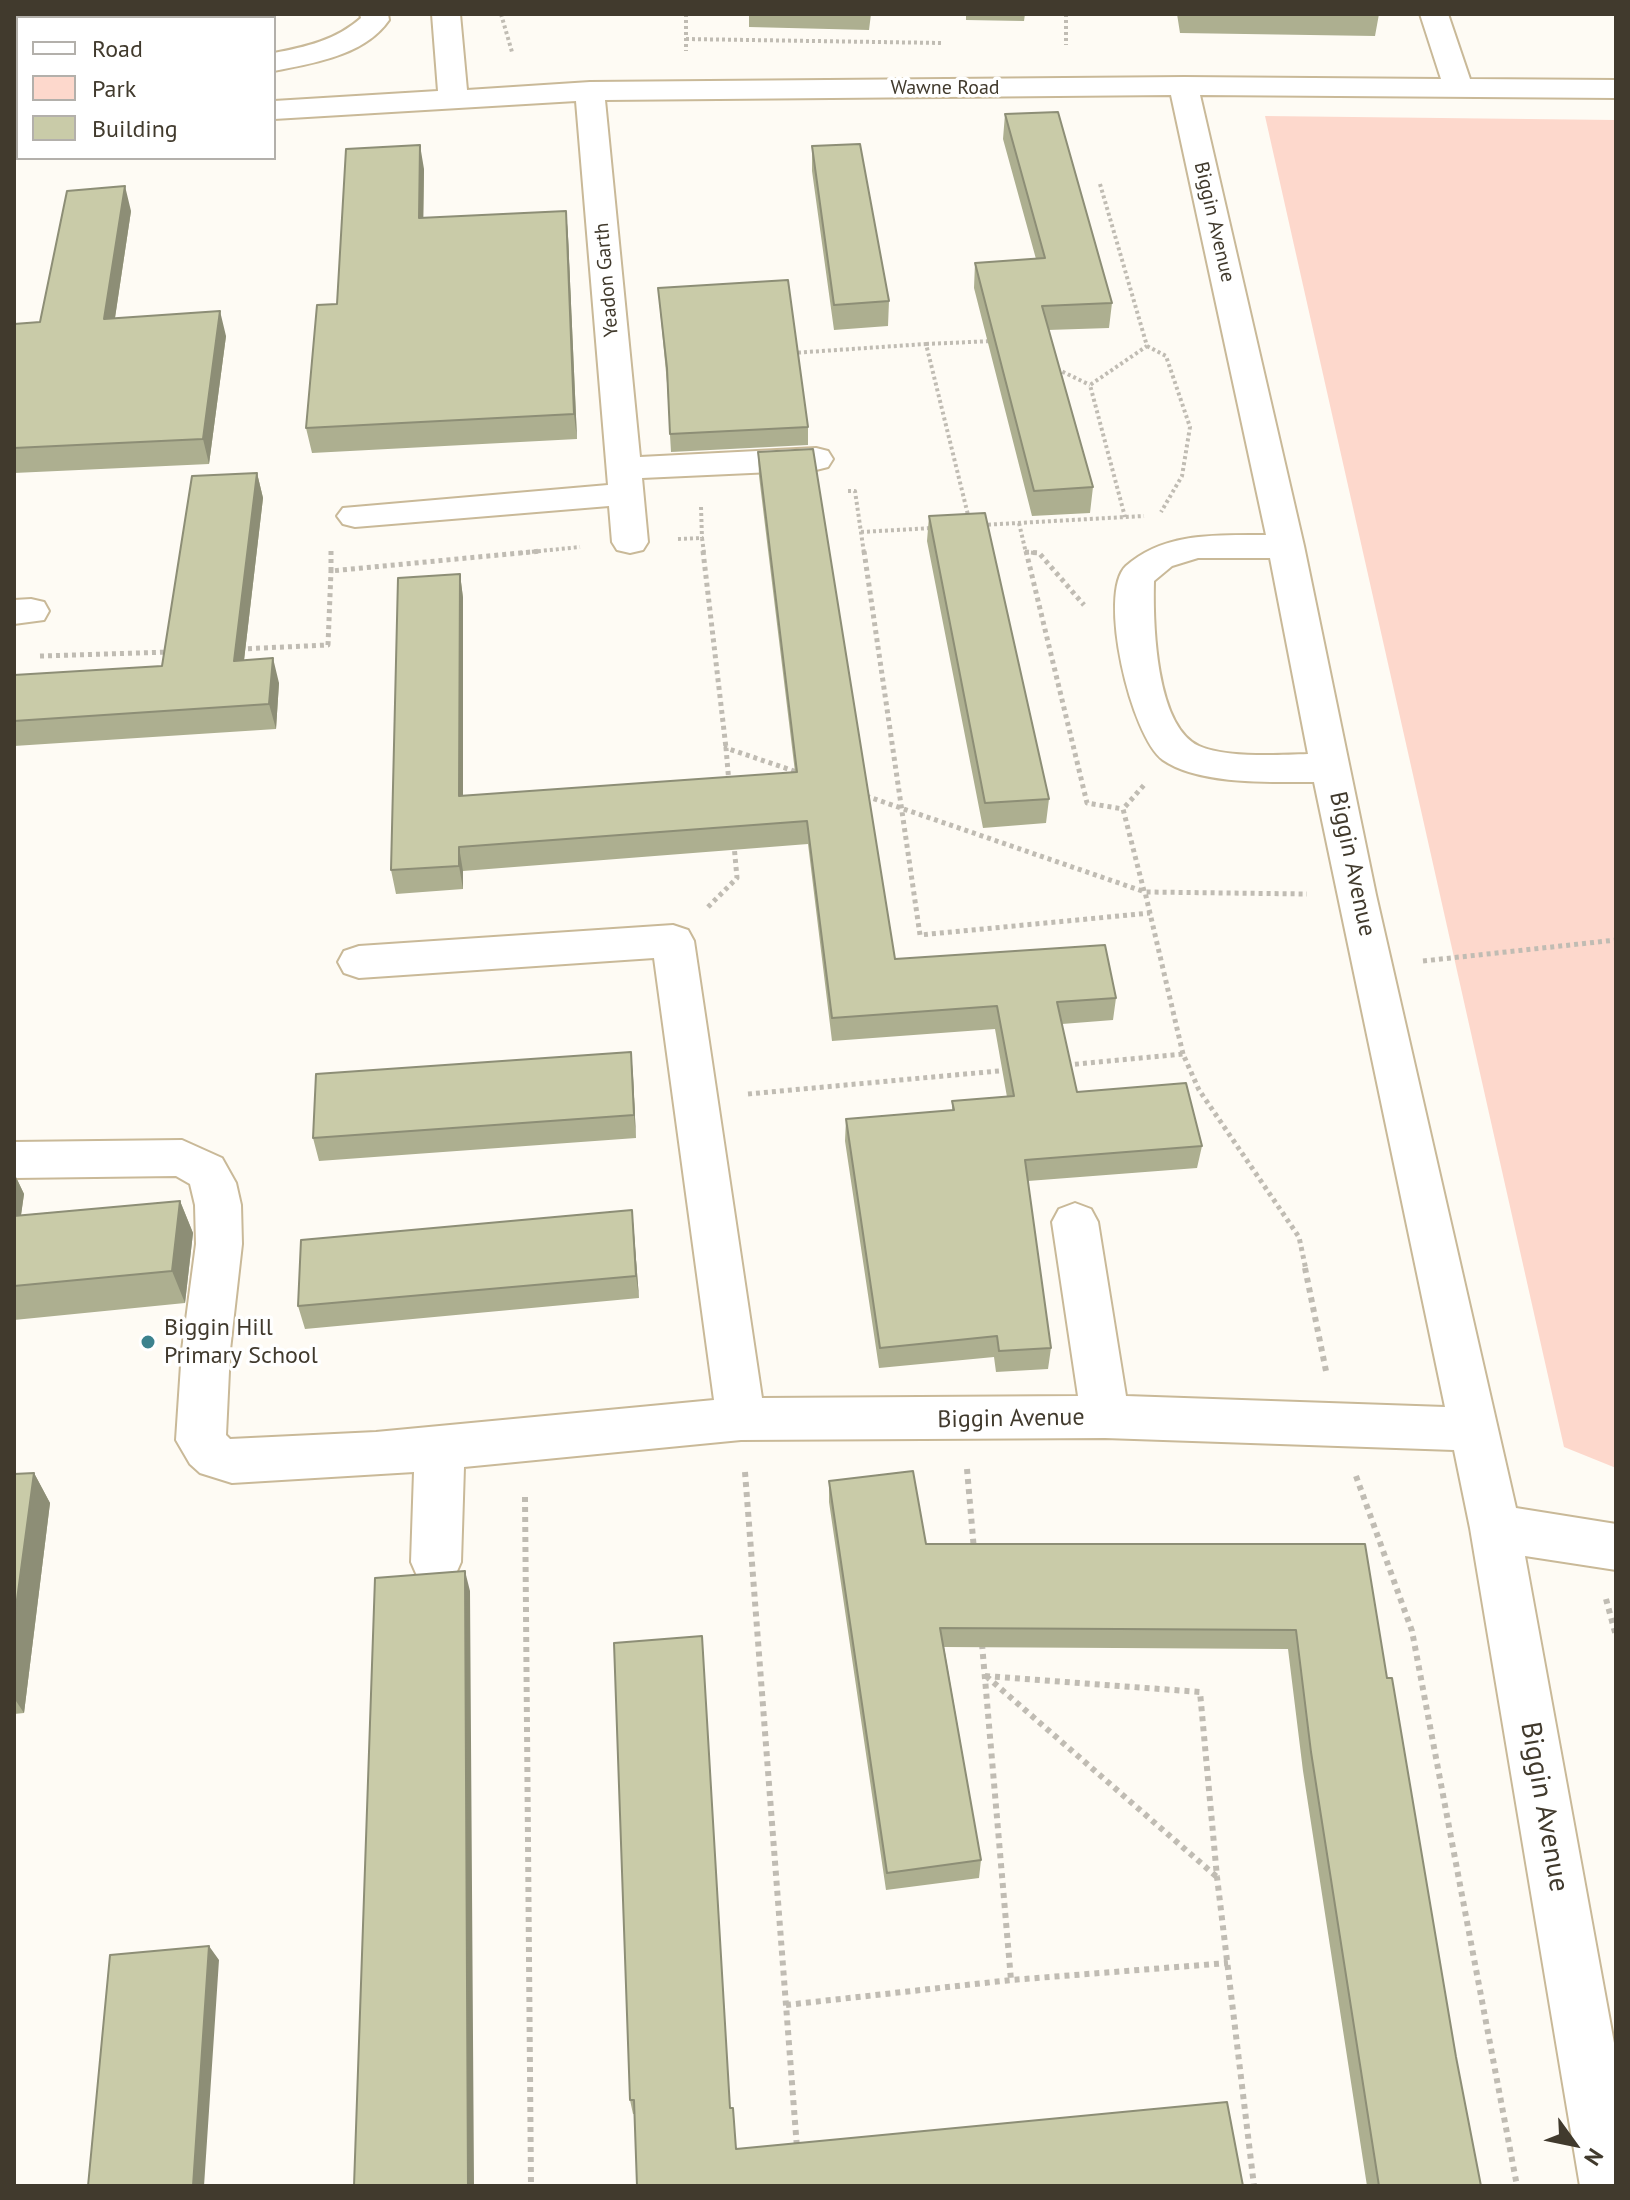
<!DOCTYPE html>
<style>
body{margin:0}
#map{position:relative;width:1630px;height:2200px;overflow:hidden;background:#fefbf4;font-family:"PT Sans",sans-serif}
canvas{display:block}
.frame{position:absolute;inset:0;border:16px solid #413a2d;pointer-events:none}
.legend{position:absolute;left:16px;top:16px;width:260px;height:144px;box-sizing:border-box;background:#fff;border:2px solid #b3b0ab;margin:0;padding:10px 14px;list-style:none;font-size:24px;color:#413a2d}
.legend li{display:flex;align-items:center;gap:16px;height:40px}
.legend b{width:40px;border:2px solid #b3b0ab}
.north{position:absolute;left:1534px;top:2104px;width:80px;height:80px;-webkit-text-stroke:6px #fff;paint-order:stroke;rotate:123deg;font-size:22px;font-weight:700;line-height:32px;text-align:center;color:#413a2d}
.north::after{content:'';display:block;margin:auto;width:28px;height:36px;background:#413a2d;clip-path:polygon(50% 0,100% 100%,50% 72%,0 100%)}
</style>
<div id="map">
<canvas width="1630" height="2200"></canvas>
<div class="frame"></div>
<ul class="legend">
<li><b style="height:10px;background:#fff"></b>Road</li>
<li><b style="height:22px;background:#fdd8cc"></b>Park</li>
<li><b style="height:22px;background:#c9cba8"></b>Building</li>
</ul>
<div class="north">N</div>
</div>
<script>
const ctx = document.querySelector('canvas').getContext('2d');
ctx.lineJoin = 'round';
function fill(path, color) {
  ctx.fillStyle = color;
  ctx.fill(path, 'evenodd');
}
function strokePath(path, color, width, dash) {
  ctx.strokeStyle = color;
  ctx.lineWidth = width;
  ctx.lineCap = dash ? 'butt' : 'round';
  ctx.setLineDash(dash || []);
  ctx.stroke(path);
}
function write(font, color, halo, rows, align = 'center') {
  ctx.font = font + ' "PT Sans",sans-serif';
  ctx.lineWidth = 7;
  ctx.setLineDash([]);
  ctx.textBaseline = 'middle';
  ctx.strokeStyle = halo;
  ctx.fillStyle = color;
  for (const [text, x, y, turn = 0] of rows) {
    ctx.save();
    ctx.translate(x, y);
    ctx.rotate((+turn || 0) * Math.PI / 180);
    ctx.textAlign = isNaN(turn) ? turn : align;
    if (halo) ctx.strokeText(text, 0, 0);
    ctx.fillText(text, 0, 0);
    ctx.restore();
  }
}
fill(new Path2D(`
 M1265,116L1616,120V1468L1564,1447Z`), '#fdd8cc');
const minor = new Path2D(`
 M360,14H388L389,20C364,56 313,63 274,71V53C306,47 336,40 361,18Z
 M432,14H460L467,90L590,82L1184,77L1441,79L1420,14H1448L1470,79L1616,80V98L1200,95L1304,546L1376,895L1516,1508L1616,1524V1570L1525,1556L1616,2054V2186H1580L1470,1528L1454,1450L1105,1438L741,1440L464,1467L461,1562L454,1578L436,1585L418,1578L411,1562L414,1472L232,1483L200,1473L190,1464L176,1440L182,1350L196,1244L195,1205L190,1184L176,1176L14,1178V1142L182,1140L222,1158L236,1183L241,1205L242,1244L230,1350L226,1435L230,1439L376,1432L714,1400L654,958L359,978L344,973L338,962L344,951L359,946L673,925L688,930L694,941L762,1398L1078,1396L1052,1222L1059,1209L1075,1203L1091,1209L1098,1222L1126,1396L1445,1407L1314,782C1272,782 1199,785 1163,760C1131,737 1097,593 1126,566C1164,532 1217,535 1266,535L1171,95L605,100L640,457L816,448L828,451L833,459L828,467L816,470L642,478L648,542L643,550L630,553L617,550L612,542L609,506L355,527L343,524L337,516L343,508L608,485L576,101L274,119V101L438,91ZM1198,558H1270L1308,754C1278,755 1226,758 1199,746C1155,726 1153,622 1154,581L1172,566Z
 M14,75H18V93H14Z
 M18,117V135L14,136V118Z
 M31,599L44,602L49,611L44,620L14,624V600Z`);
strokePath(minor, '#c9b998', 4);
strokePath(new Path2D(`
 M501,14L512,52
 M686,14V51
 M1066,14V45
 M686,39L941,43
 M1100,184L1147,346L1090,385L1125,517
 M926,344L993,341
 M1147,346L1166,356L1190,427L1182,476L1161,512
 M792,353L926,344L969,519
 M1057,369L1090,385
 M848,491H855L864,553
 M701,507L702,538
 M1019,523L1026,553
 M982,525L1144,516
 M861,532L932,528
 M678,539L702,538L704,553
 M1025,552L1035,553
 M520,553L580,547`), '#c0bcb3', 4, [3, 3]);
strokePath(new Path2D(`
 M331,551V571L541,551
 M703,551L726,748
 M864,551L920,935L1150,913
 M1026,551L1087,803L1123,809
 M1025,552L1039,553L1084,605
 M240,649L328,645L331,571
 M40,656L170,652
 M729,783L726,748L800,773
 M866,796L1145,892
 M1144,891L1123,809L1145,784
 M708,907L737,878L734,845
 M1423,961L1616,940
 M1183,1054L1145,892L1307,894
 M1067,1065L1183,1054L1199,1090L1299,1237L1306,1270
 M748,1094L1009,1070`), '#c0bcb3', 5, [4, 4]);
strokePath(new Path2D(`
 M1305,1268L1326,1371
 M967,1469L974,1550
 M745,1472L797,2148
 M1356,1476L1412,1631L1517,2186
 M525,1497L531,2186
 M1606,1599L1616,1636
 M982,1644L1011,1980
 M985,1676L1200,1692L1217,1877L1254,2186
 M986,1676L1217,1877
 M786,2005L1011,1980L1228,1963`), '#c0bcb3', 6, [5, 5]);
fill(minor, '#fff');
fill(new Path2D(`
 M34,14H274L273,18H36Z
 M749,14H871L869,30L749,27Z
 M966,14H1025L1024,21L966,20Z
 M1177,14H1379L1375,36L1180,33Z
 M1005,114L1112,303L1109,328L1048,330L1093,487L1090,513L1032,516L974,288L975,263L1036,259L1003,139Z
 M812,146L889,301L888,326L834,330L812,171Z
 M424,169L423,218L566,211L568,236L577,439L312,453L306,428L337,304Z
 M131,211L115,318L226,336L209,464L14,473V324L40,322Z
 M658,288L808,427V445L671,452L667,383Z
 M758,452L895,959L1116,998L1113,1020L1062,1024L1077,1092L1202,1146L1197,1168L1028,1181L1051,1348L1048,1369L996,1372L994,1357L879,1368L845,1141L846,1119L952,1110V1101L1007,1097L995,1029L832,1041L808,844L463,871V889L396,894L391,870L460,574L463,598V796L795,772L759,476Z
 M257,473L263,498L244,660L279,683L276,729L14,746V675L162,666Z
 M929,516L1049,799L1046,823L983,828L927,541Z
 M633,1076L636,1138L319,1161L313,1138Z
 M14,1173L24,1194L21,1215L180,1201L193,1233L185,1303L14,1320Z
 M632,1210L639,1298L305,1329L298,1306Z
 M34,1473L50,1503L24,1713L14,1714V1474Z
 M829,1481L926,1544H1365L1387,1678L1456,2057L1481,2186H1367L1303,1771L1288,1649L944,1647L981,1860L979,1878L886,1890L829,1502Z
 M702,1636L637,2186L635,2114H633L630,2100Z`), '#adaf90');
fill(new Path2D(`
 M267,14H274L273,18H267Z
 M420,145L424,169L423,243L419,218Z
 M125,186L131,211L111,344L104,319Z
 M566,211L568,236L577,439L574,414Z
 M220,311L226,336L209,464L203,439Z
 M257,473L263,498L241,686L234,661Z
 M460,574L463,598V820L459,796Z
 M273,658L279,683L276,729L269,704Z
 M459,847L463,871V889L459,866Z
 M631,1052L633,1076L636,1138L634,1115Z
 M14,1173L24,1194L16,1250L14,1247Z
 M180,1201L193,1233L185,1303L172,1271Z
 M632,1210L634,1233L639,1298L636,1276Z
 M34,1473L50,1503L24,1713L14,1698V1622Z
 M465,1571L470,1591L474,2186H468Z
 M209,1946L219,1960L204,2186H193Z`), '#8d8e76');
const building = new Path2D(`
 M115,14H233L114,18Z
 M1058,112L1112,303L1042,306L1093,487L1034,491L975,263L1045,258L1005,114Z
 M860,144L889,301L834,305L812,146Z
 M420,145L419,218L566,211L574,414L306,428L317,305L337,304L346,149Z
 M125,186L104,319L220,311L203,439L14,448V324L40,322L67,191Z
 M788,280L808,427L670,434L667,368L658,288Z
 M813,449L895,959L1105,945L1116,998L1057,1002L1077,1092L1186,1083L1202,1146L1025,1160L1051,1348L999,1351L997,1336L880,1348L846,1119L954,1110L952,1101L1014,1096L997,1006L832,1018L807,821L459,847V866L391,870L398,578L460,574L459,796L797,772L758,452Z
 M257,473L234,661L273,658L269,704L14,721V675L162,666L192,476Z
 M985,513L1049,799L985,803L929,516Z
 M631,1052L634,1115L313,1138L316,1074Z
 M180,1201L172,1271L14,1286V1216Z
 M632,1210L636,1276L298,1306L301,1240Z
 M913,1471L926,1544H1365L1387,1678H1392L1456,2057L1481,2186H1379L1311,1752L1296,1630L940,1628L981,1860L887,1873L829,1481Z
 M34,1473L14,1622V1474Z
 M465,1571L468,2186H354L375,1578Z
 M702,1636L730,2108H733L736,2149L1227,2102L1243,2186H637L634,2100H630L614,1643Z
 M209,1946L193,2186H88L110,1955Z`);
fill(building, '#c9cba8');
strokePath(building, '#8d8e76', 2);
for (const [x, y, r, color] of [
 [148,1342,8,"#3c828d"]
]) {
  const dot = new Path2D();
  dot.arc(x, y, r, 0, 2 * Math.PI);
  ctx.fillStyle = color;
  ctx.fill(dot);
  strokePath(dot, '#fff', 3);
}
write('20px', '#413a2d', '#fff', [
 ["Wawne Road",945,88],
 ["Biggin Avenue",1214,222,77],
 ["Yeadon Garth",607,280,-95]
]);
write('24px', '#413a2d', '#fff', [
 ["Biggin Avenue",1352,864,78],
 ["Biggin Avenue",1011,1419,-1]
]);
write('24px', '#413a2d', '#fff', [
 ["Biggin Hill",164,1328],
 ["Primary School",164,1356]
], 'left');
write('28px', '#413a2d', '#fff', [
 ["Biggin Avenue",1544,1807,80]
]);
</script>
